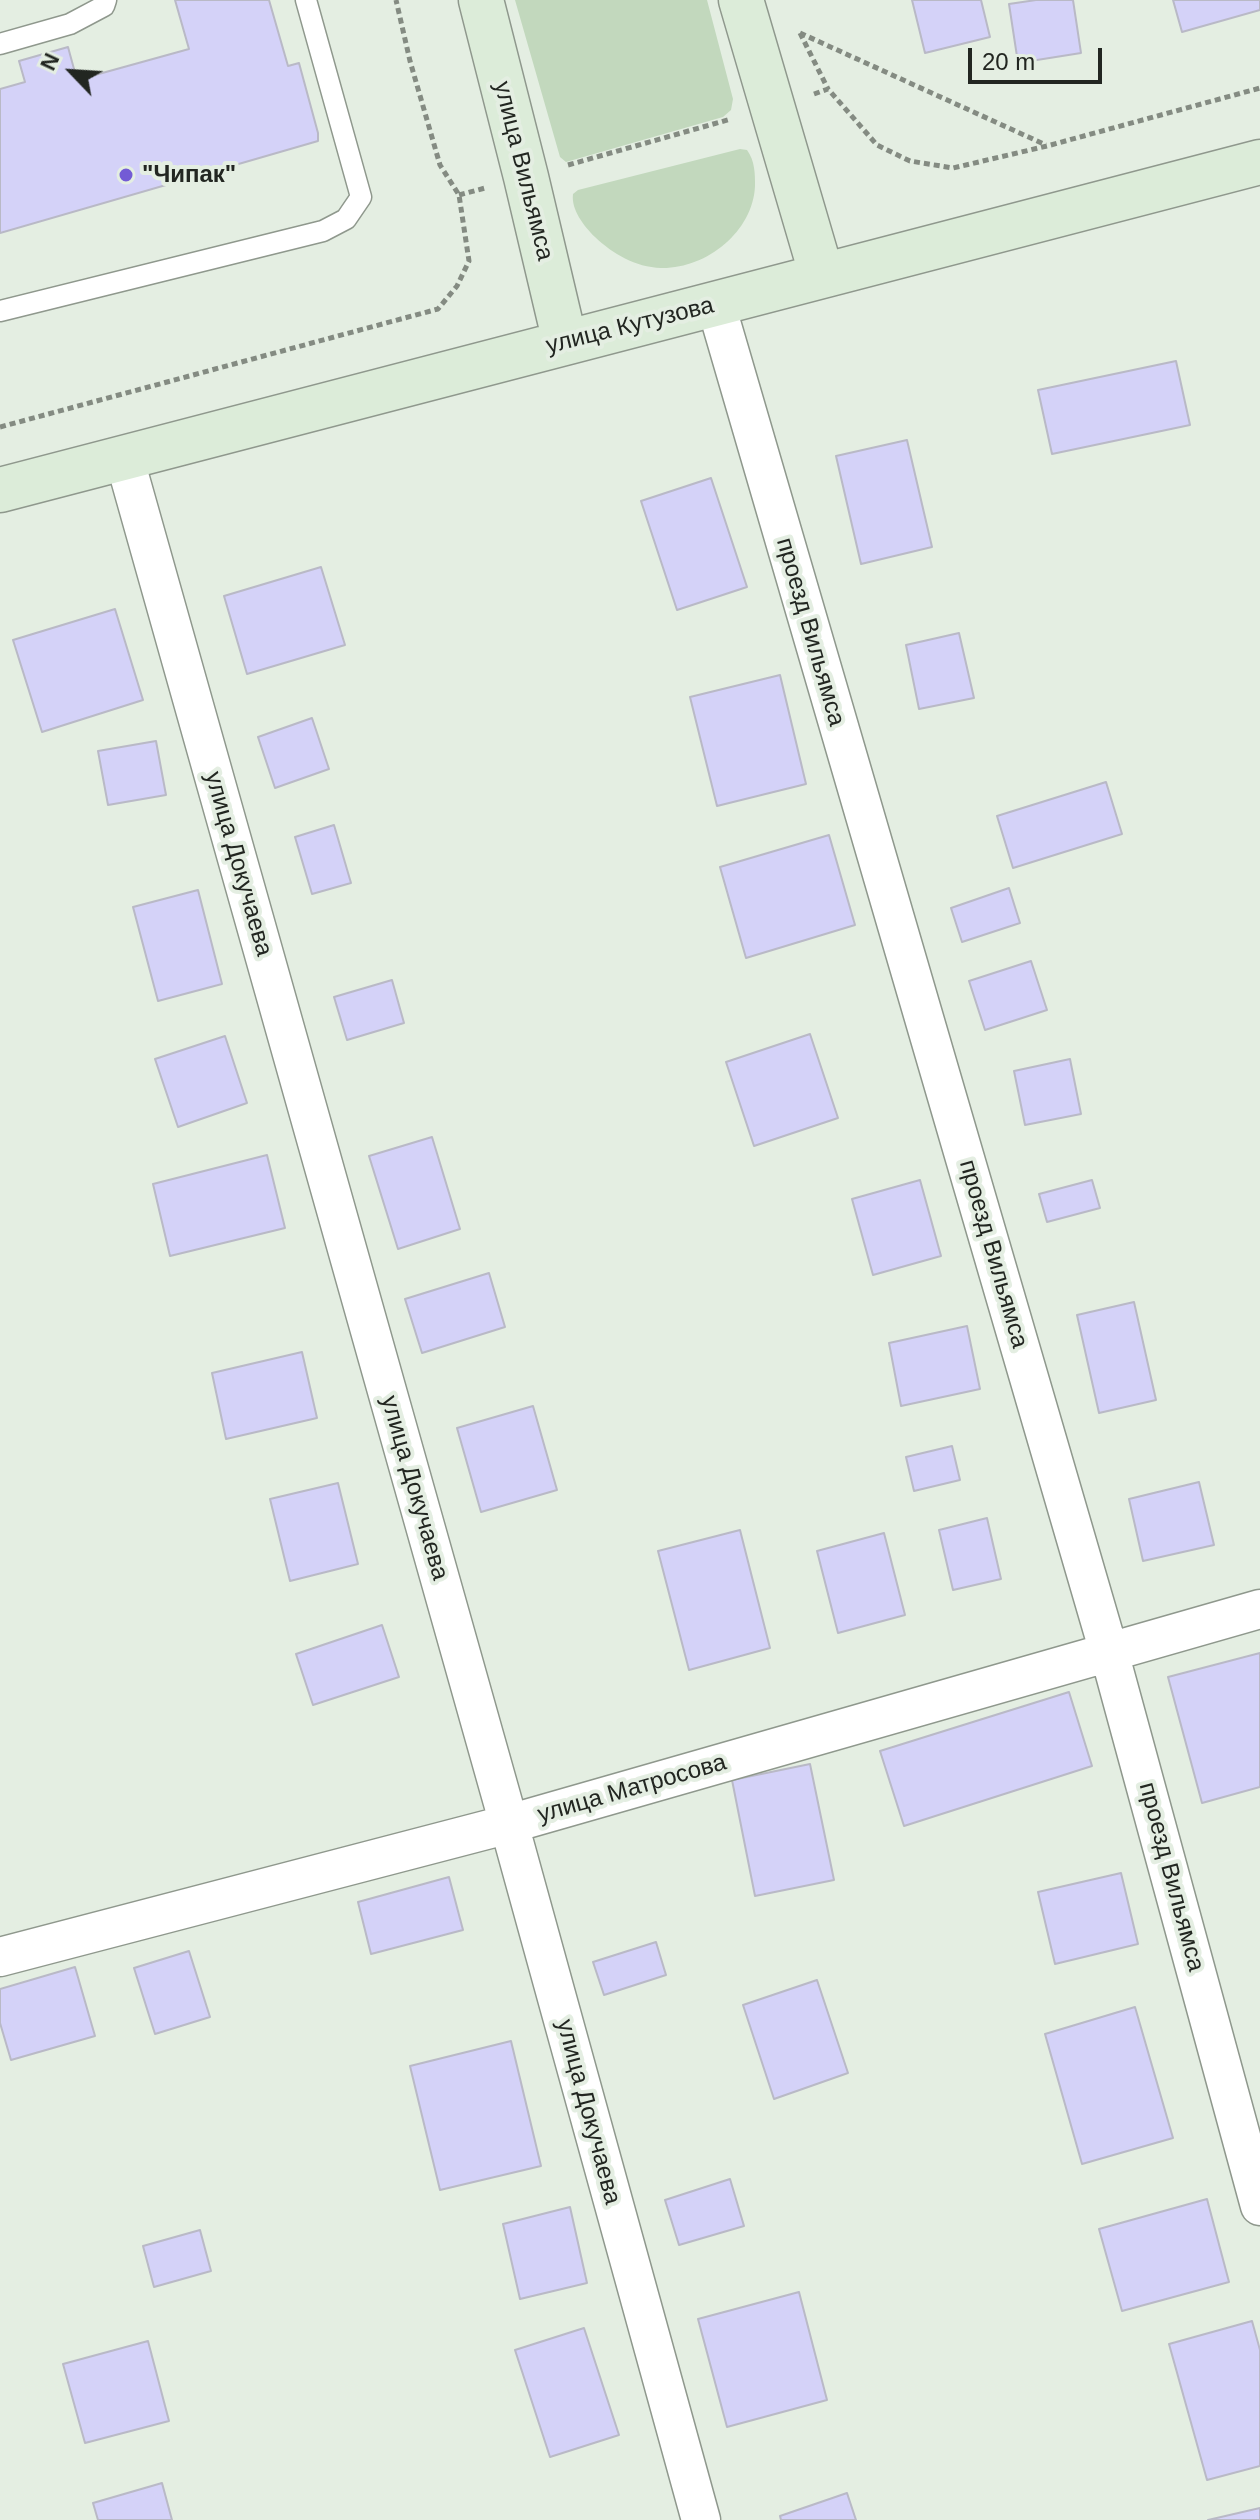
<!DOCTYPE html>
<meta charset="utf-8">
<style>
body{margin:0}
#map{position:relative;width:1260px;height:2520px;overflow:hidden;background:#e4eee2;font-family:Helvetica,sans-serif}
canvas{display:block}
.north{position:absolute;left:32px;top:32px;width:80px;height:80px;-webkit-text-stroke:6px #e4eee2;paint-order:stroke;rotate:295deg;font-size:22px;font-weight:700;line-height:32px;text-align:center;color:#222621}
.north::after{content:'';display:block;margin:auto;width:28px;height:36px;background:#222621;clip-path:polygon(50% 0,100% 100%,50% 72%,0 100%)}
.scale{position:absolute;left:968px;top:48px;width:134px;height:36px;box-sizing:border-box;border:4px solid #222621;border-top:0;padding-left:10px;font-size:24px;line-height:28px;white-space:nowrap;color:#222621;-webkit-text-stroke:6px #e4eee2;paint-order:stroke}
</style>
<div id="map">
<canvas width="1260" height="2520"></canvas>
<div class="north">N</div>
<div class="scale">20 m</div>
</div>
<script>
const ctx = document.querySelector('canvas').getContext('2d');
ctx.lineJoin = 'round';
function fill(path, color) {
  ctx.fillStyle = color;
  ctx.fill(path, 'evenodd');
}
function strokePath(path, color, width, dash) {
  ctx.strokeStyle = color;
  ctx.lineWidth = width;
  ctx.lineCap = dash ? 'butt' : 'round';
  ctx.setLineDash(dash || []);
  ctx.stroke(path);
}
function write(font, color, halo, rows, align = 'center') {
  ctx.font = font + ' Helvetica,sans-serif';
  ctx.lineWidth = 8;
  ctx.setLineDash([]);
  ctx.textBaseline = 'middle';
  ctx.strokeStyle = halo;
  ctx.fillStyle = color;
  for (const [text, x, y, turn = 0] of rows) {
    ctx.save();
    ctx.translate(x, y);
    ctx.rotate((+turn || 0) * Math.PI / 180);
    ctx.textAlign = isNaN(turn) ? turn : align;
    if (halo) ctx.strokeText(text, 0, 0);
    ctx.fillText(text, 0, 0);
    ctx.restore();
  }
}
fill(new Path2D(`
 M515,0H707L733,99L731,110L723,117L566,162L560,157Z
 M740,149L747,150C755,161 755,174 755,186C753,232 706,269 661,268C635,267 613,254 595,237C584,226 571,210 573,194L578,190Z`), '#c2d8bd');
const building = new Path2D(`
 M175,0H269L288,66L299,63L318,133V141L0,233V89L25,82L19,61L68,47L77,80L189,49Z
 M912,0H981L990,37L925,53Z
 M1036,0H1073L1081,53L1018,63L1009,4Z
 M1173,0H1260V10L1182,32Z
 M1176,361L1190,425L1052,454L1038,390Z
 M907,440L932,547L861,564L836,456Z
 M711,478L747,587L677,610L641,501Z
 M321,567L345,645L247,674L224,596Z
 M115,609L143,700L42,732L13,640Z
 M959,633L974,698L919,709L906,645Z
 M780,675L806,784L717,806L690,697Z
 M312,718L329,769L275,788L258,737Z
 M156,741L166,795L108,805L98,751Z
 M1106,782L1122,834L1013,868L997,816Z
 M334,825L351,883L312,894L295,837Z
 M829,835L855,925L746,958L720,867Z
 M1009,888L1020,923L962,942L951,908Z
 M198,890L222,984L158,1001L133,907Z
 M1031,961L1047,1010L985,1030L969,981Z
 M392,980L404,1023L347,1040L334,997Z
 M810,1034L838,1118L754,1146L726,1062Z
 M225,1036L247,1103L178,1127L155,1059Z
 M1070,1059L1081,1114L1025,1125L1014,1071Z
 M432,1137L460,1229L398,1249L369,1156Z
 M267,1155L285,1228L170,1256L153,1184Z
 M920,1180L941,1256L873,1275L852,1199Z
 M1092,1180L1100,1208L1047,1222L1039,1194Z
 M489,1273L505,1327L422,1353L405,1299Z
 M1134,1302L1156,1400L1099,1413L1077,1315Z
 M967,1326L980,1389L901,1406L889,1343Z
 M302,1352L317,1418L226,1439L212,1373Z
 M533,1406L557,1490L481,1512L457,1428Z
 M952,1446L960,1480L914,1491L906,1457Z
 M1199,1482L1214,1545L1143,1561L1129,1499Z
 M338,1483L358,1564L290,1581L270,1499Z
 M987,1518L1001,1579L953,1590L939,1530Z
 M740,1530L770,1648L689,1670L658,1551Z
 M884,1533L905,1615L838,1633L817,1551Z
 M382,1625L399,1677L313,1705L296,1654Z
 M1260,1653V1787L1202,1803L1168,1677Z
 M1069,1692L1092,1766L904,1826L880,1751Z
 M810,1764L834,1880L755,1896L732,1780Z
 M1121,1873L1138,1944L1055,1964L1038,1892Z
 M449,1877L463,1930L371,1954L358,1902Z
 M656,1942L666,1975L604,1995L593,1962Z
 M189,1951L210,2017L155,2034L134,1968Z
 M75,1967L95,2036L11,2060L0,2023V1989Z
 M817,1980L848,2073L774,2099L743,2005Z
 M1135,2007L1173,2138L1082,2164L1045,2034Z
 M511,2041L541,2166L440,2190L410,2066Z
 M730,2179L744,2226L679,2245L665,2200Z
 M1207,2199L1229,2282L1122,2311L1099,2229Z
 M570,2207L587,2283L520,2299L503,2224Z
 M200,2230L211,2271L154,2287L143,2246Z
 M799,2292L827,2400L727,2427L698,2319Z
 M1252,2321L1260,2350V2466L1207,2480L1169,2344Z
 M584,2328L619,2435L550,2457L515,2350Z
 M148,2341L169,2421L85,2443L63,2364Z
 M162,2483L172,2520H98L93,2503Z
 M847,2493L856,2520H781L780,2516Z
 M1260,2508V2520H1208Z`);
fill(building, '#d4d2f8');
strokePath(building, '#b9b9c6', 2);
const lane = new Path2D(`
 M0,44L70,24L104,6L106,0
 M0,311L323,231L346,219L361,197L306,0`);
const street = new Path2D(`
 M716,305L1109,1652L1260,2206
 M124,457L509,1824L701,2520
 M0,1957L509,1824L1260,1609`);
const secondary = new Path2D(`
 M481,0L526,177L565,342
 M741,0L822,276
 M0,490L1260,162`);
strokePath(lane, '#8f988d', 23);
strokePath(street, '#8f988d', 41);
strokePath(secondary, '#8f988d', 47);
strokePath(new Path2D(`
 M800,33L1046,145
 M800,33L828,89
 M814,94L828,89L877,145L910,161L953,168L1047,146L1260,88
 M568,165L731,119
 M459,195L485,188
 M0,427L438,309L457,286L469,261L459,195L440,165L410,61L396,0`), '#848b82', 5, [6, 4]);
strokePath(lane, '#fff', 20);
strokePath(street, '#fff', 38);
strokePath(secondary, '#dcecd9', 44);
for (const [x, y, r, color] of [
 [126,175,8,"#735bd5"]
]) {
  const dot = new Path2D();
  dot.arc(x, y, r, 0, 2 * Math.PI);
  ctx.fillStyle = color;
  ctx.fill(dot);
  strokePath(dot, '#e4eee2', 3);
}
write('24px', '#222621', '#e4eee2', [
 ["улица Вильямса",523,171,76],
 ["улица Кутузова",630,326,-14],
 ["проезд Вильямса",810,632,74],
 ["улица Докучаева",238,864,74],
 ["проезд Вильямса",993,1254,74],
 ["улица Докучаева",414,1488,74],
 ["улица Матросова",632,1789,-16],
 ["проезд Вильямса",1171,1877,75],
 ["улица Докучаева",588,2112,75]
]);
write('bold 24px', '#222621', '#e4eee2', [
 ["\"Чипак\"",142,175]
], 'left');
</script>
